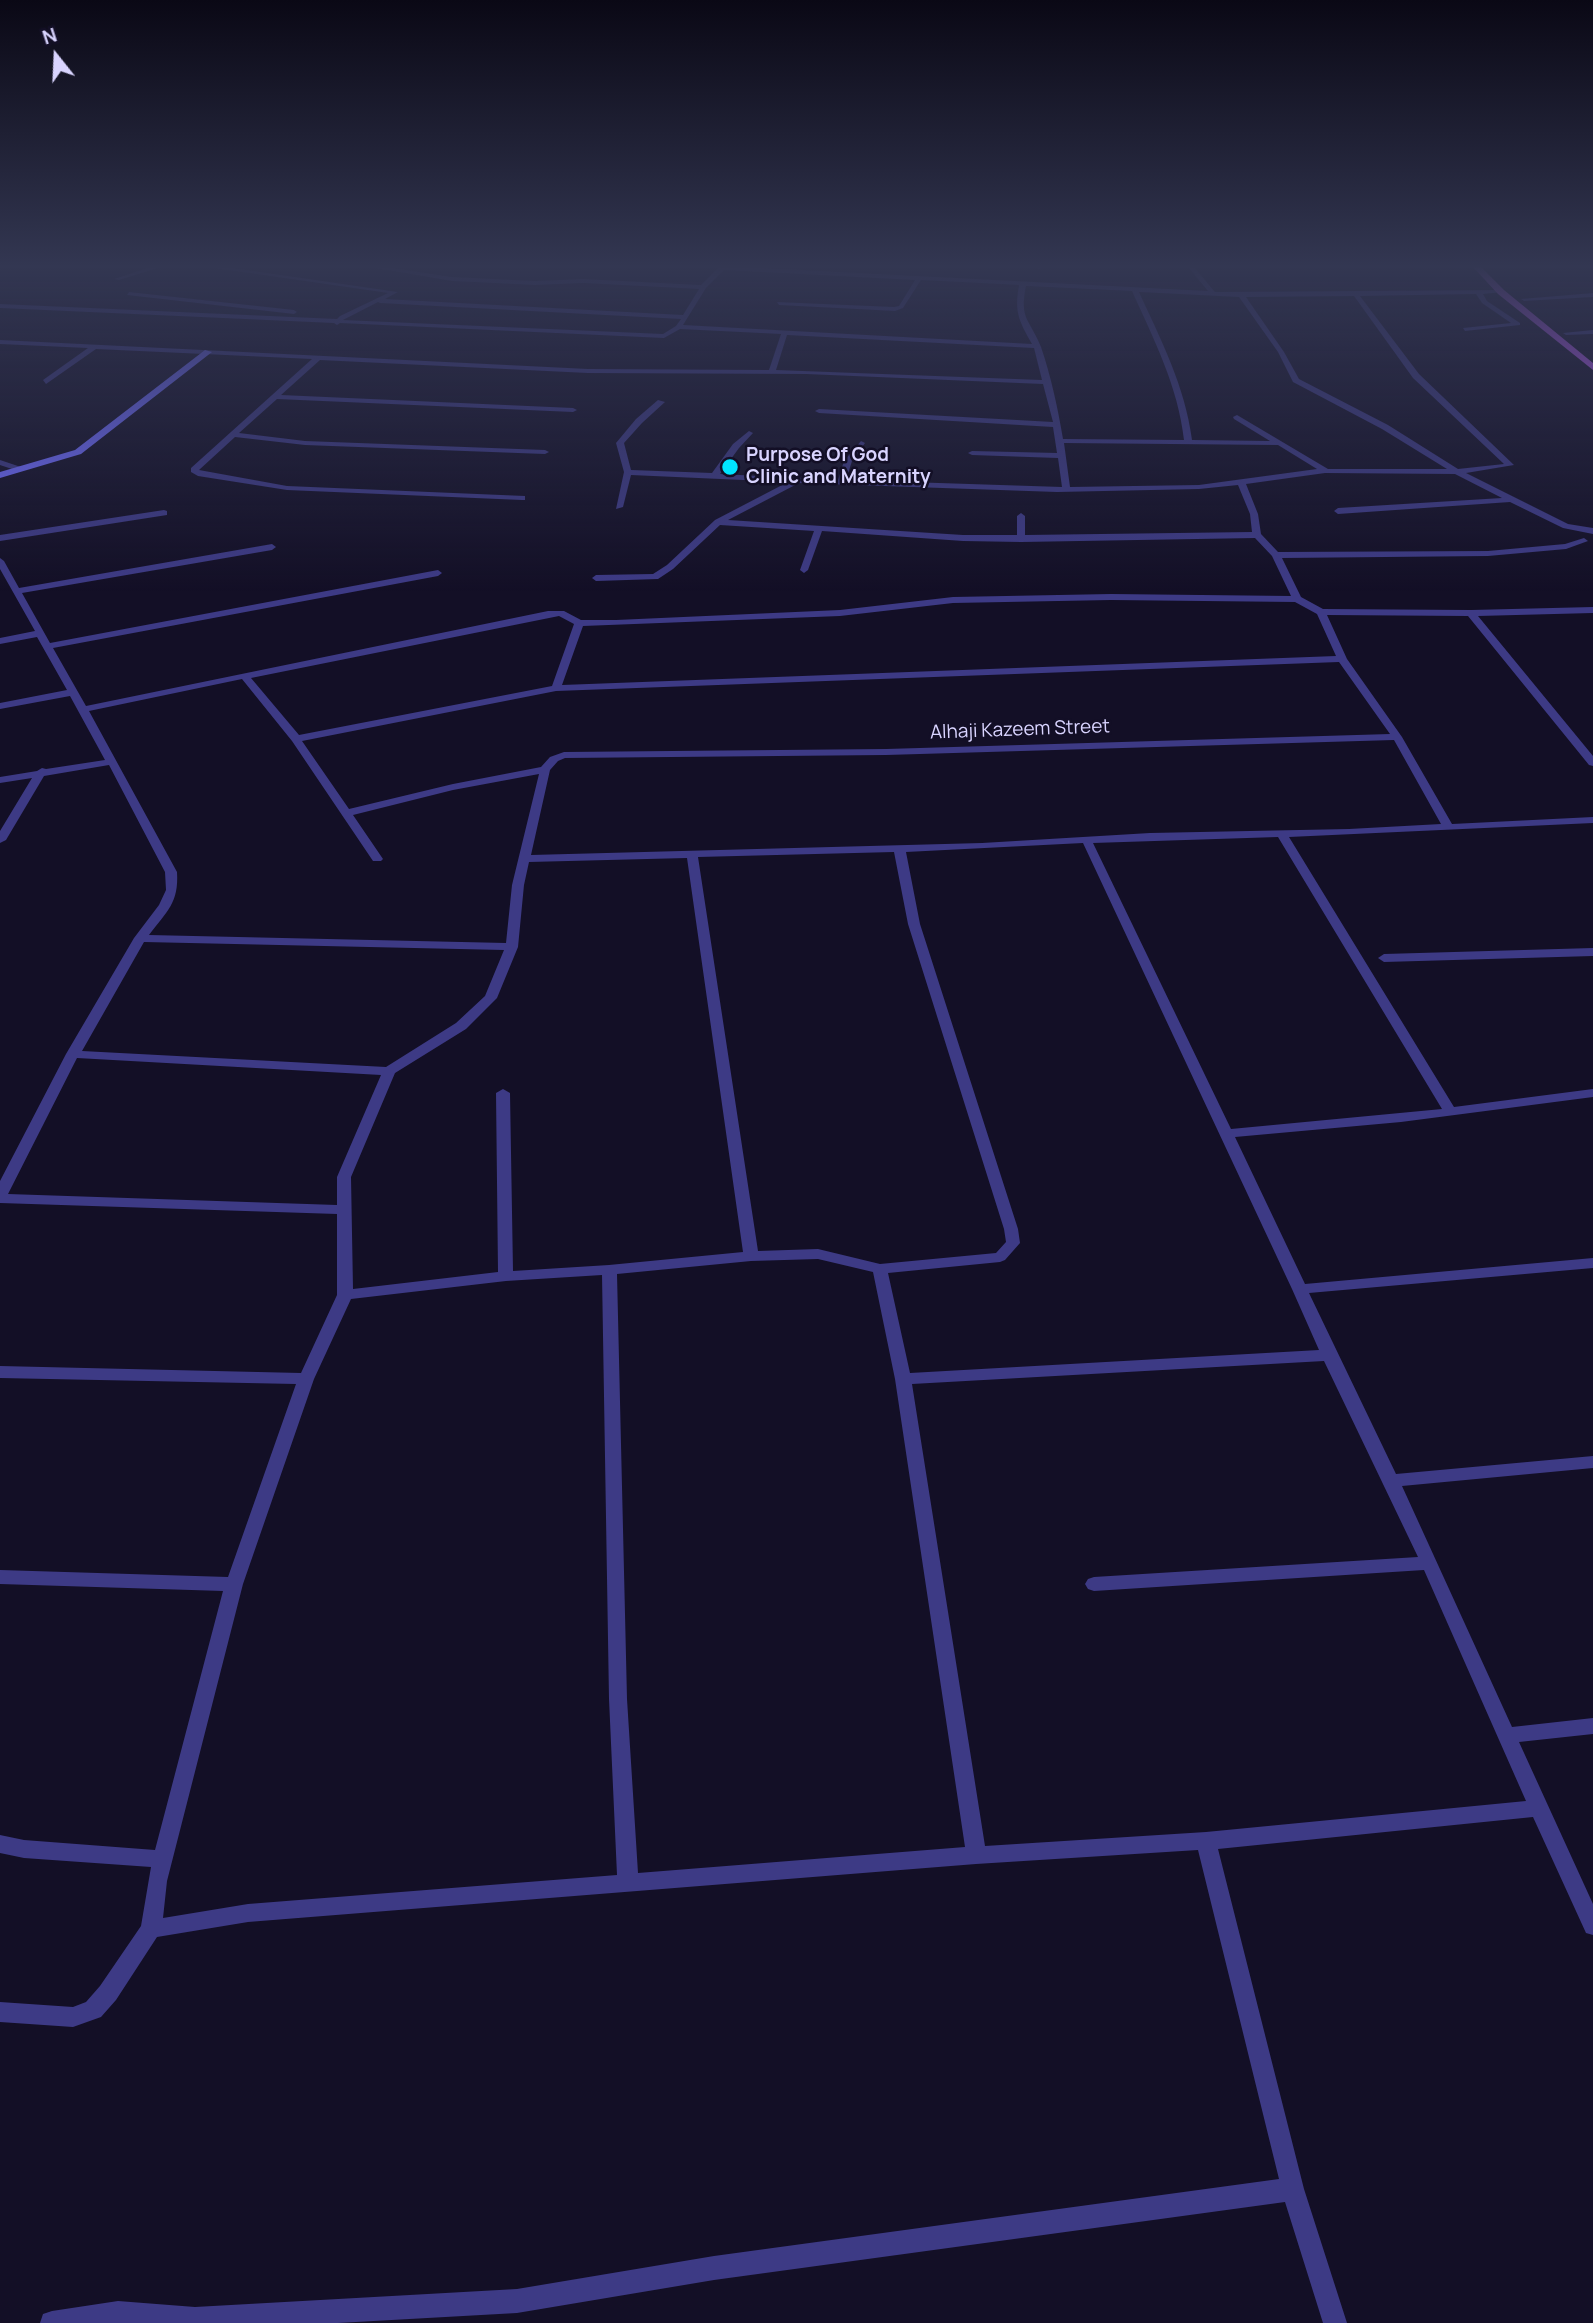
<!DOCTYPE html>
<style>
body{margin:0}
#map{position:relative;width:1593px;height:2323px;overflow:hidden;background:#130f26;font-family:Manrope,sans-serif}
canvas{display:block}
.north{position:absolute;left:21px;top:21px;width:70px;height:70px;-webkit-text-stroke:5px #130f26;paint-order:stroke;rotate:342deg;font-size:19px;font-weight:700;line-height:28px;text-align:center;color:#d9d4ff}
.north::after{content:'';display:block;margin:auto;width:24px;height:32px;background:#d9d4ff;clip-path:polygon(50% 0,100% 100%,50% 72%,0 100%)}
</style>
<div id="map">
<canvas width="1593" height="2323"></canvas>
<div class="north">N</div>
</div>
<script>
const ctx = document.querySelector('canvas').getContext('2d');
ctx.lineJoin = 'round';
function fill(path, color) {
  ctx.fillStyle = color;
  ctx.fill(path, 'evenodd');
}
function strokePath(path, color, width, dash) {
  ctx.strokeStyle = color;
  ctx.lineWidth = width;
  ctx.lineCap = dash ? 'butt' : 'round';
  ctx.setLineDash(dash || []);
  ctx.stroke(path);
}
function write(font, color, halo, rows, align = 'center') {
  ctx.font = font + ' Manrope,sans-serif';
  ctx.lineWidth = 5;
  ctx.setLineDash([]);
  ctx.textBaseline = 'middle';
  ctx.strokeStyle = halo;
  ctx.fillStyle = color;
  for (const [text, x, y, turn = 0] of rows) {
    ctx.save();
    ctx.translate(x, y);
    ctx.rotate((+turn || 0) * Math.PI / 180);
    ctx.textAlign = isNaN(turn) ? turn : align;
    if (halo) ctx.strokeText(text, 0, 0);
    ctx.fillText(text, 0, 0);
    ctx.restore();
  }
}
fill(new Path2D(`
 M151,267H161L119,280L114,279Z
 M208,267H226L398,292L385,299L683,315L699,289L583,283L535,285L452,281L370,267H386L452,277L535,281L583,279L701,285L719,267H743L1208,291L1188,267H1194L1215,292L1501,290L1504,292L1483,294L1487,301L1520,323V325L1465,331L1463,328L1511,323L1482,303L1476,294L1360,296L1419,374L1514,465L1466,473L1568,524L1593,528V534L1563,528L1510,502L1338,514L1334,511L1338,508L1502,498L1455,474L1325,473L1246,484L1258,514L1261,534L1278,552L1488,551L1565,544L1584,538L1588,541L1566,549L1488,556L1282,558L1301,597L1323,609L1471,610L1593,607V613L1478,616L1593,756V766L1589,765L1468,616L1327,615L1347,659L1402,737L1452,824L1593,817V823L1289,837L1454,1107L1593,1089V1097L1401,1122L1235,1137L1305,1284L1593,1258V1268L1309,1293L1396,1474L1593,1456V1468L1402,1486L1512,1727L1593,1718V1734L1519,1742L1593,1904V1935L1586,1933L1533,1817L1218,1849L1304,2189L1347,2323H1323L1285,2202L714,2280L517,2313L338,2323H40L43,2314L52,2311L118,2301L195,2307L517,2289L714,2256L1279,2179L1198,1850L976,1864L248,1922L157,1937L116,2000L101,2017L73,2027L0,2022V2002L73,2007L86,2002L100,1986L141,1926L151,1867L24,1858L0,1853V1835L24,1840L155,1850L223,1591L0,1584V1570L228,1577L296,1384L0,1378V1366L301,1373L337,1295V1214L0,1203V1181L66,1054L134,938L159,905L166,890L165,872L109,765L44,776L6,840L0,843V831L32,778L0,783V777L37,771L42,768L46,769L105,760L70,696L0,709V703L67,690L37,637L0,644V638L35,631L0,569V558L4,561L19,588L272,544L276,547L272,550L22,593L50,643L438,570L442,573L438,576L53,648L86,706L548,611H564L581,620H616L840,610L953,597L1111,594L1291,596L1272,556L1255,538L1021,542L963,541L822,531L808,570L804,573L800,570L814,531L720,525L673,569L658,579L596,581L592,578L596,575L653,574L667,565L715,520L788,482L631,475L623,507L616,509L624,472L616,443L636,419L658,400L665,402L642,423L624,443L631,470L712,473L733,444L749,431L753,433L739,448L720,474L838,480L844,461L861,441L865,443L852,461L846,480L1062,487L1058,458L972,455L968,453L972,451L1057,453L1053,427L819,413L815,411L819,409L1053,422L1043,384L806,374L588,373L320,360L281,395L573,408L577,410L573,412L277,399L239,433L305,441L545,450L549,452L545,454L305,445L235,437L199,470L287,486L525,496V500H522L287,490L198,476L191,472V468L312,359L96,349L46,384L43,380L88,348L0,344V340L588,369L769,370L781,334L680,329L664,338L340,323L337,325L334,323L0,308V304L337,319L340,316L388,293ZM724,270L915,280L899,306L894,307L777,302L779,305L895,311L903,308L921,280L1019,285C1014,312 1019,321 1032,344L683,325L706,288ZM1026,286L1132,291C1154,340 1178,386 1184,440L1063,439C1058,409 1051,376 1041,347C1030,319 1019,320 1026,286ZM1139,292L1239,297L1278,352L1293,382L1382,429L1447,469H1328L1237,415L1233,417L1234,419L1270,441L1192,440C1185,386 1161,340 1139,292ZM1354,296L1413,378L1504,464L1458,469L1388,425L1299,379L1284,352L1246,297ZM378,302L380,303L681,319L676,326L663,334L343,320ZM787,335L1034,348L1042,380L776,370ZM1064,443L1278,445L1317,469L1199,485L1070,487ZM799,483L1057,492L1199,489L1238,485L1250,514L1252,532L1025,535V516L1021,513L1017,516V535H963L728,520ZM1111,600L1295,602L1317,614L1336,656L562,685L583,626L840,616L953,603ZM559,616L574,624L552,686L299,735L251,678ZM1339,662L1390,734L886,749L564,752L550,757L541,767L453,784L349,809L302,741L556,691ZM242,679L292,741L373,861H381L383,859L353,815L453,790L539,774L512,885L506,943L149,935C167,911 179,903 177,872L89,711ZM1394,740L1441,824L1349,829L1150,833L982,843L531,855L550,770L558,761L565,758L886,755ZM1278,837L1442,1109L1231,1129L1093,843ZM1083,843L1292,1289L1319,1350L910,1373L888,1273L1000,1262L1005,1260L1020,1243L1018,1229L920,924L906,852ZM894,852L908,924L1004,1229L1006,1242L996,1253L880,1264L818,1249L758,1251L698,857ZM687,858L743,1252L609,1265L513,1271L510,1093L503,1089L496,1093L498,1272L353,1289L351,1177L395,1073L466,1029L497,998L518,947L524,885L529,862ZM144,942L504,950L485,996L456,1023L386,1067L82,1051ZM77,1058L381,1075L337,1177V1205L8,1194ZM818,1259L873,1272L895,1379L965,1847L638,1873L627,1699L617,1274L751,1261ZM602,1275L609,1699L617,1875L248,1904L163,1918L167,1881L243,1584L314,1379L351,1299L506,1281ZM1324,1361L1418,1557L1094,1577L1088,1579L1085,1584L1088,1589L1094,1591L1424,1570L1526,1801L1206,1832L985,1846L912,1384Z
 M1035,267H1043L1040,269Z
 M129,292L294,310L297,312L294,314L127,295Z
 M1593,293V297L1524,301L1521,299Z
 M1593,330V334L1566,335L1563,333Z
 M0,460L21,467L22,469L18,471L0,465Z
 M164,510L167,511V515L0,541V535Z
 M1593,948V956L1384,962L1378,958L1384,954Z`), '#3d3a85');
fill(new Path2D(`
 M205,350L212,352L81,454L0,478V472L75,450Z`), '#6f6bff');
fill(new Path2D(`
 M1473,267H1481L1504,290L1593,363V370L1498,294Z`), '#c25bff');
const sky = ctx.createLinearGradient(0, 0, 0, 592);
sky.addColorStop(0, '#0a0815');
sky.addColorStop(0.45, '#333752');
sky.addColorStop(1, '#33375200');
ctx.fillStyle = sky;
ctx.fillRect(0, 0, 1593, 592);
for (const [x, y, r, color] of [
 [730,467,9,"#00e5ff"]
]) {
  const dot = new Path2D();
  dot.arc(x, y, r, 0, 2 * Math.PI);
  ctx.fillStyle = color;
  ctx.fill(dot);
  strokePath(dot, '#130f26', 2.5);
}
write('bold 19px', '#d9d4ff', '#130f26', [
 ["Purpose Of God",746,456],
 ["Clinic and Maternity",746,478]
], 'left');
write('19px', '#d9d4ff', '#130f26', [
 ["Alhaji Kazeem Street",1020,730,-2]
]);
</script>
